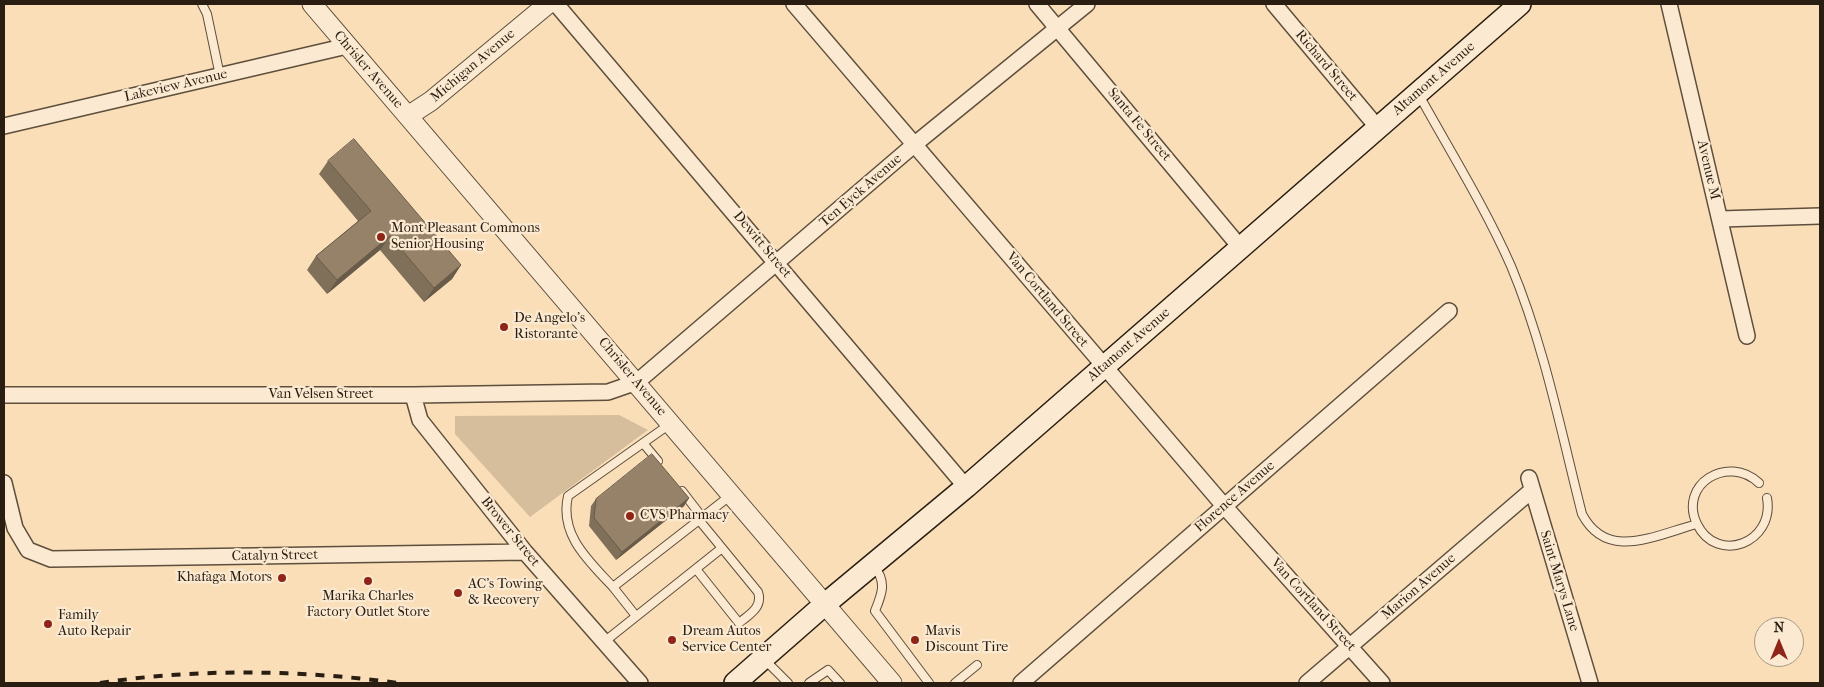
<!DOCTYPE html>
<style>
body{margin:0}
#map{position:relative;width:1824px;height:687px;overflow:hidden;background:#f9deb8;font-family:"IM FELL French Canon",serif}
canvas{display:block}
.frame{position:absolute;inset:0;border:5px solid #2a1e12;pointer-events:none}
.north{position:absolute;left:1754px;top:617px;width:50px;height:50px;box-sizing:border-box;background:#fbead1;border:1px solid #a79885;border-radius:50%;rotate:0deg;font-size:14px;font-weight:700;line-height:20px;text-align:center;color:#2a1e12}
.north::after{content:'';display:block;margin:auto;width:18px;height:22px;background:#8f2418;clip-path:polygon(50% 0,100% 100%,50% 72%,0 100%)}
</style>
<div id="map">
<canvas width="1824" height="687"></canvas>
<div class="frame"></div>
<div class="north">N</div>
</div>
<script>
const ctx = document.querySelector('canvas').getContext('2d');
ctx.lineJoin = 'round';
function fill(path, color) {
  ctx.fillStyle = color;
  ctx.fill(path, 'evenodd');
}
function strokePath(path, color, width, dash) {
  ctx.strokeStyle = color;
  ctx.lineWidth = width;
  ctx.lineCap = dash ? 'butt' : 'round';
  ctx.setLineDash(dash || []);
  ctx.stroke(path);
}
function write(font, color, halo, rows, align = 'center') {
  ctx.font = font + ' "IM FELL French Canon",serif';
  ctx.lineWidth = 4.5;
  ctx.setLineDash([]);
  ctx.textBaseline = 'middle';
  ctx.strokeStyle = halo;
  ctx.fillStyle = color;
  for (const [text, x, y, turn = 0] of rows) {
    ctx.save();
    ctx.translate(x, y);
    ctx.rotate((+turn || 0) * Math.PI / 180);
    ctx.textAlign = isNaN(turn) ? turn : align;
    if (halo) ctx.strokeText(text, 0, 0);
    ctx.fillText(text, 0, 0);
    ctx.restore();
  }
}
fill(new Path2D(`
 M619,415L648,430L530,517L455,434V416Z`), '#d6bd9c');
const service = new Path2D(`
 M202,4L207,14L220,76
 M1419,95C1450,151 1485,207 1511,266C1544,345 1561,431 1582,514C1607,562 1655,535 1697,524
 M643,443L658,461
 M1759,483C1728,454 1678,484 1697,524C1717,565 1775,543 1767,498
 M682,491L702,517
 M699,520L731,495
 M874,566C887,582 882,594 875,611L929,683
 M696,569L739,623C750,614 763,607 758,592L722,548
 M613,587C589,561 559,535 568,496L670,424
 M604,642L722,548L699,520L613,587L636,616
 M765,660L788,683
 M809,683L828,670L840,683
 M955,683L977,665`);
const minor = new Path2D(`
 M556,4L966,487
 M794,4L1225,507L1382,683
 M1037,4L1240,247
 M1274,4L1378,128
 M1669,4L1747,336
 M4,126L347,46
 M1720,219L1820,216
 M4,395H413L608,392L637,382L915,144L1087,4
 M413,395L420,420L525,552L640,683
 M1529,478L1590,683
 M4,483L15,528L28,550L51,559L525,552
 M1021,683L1449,311
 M1307,683L1531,491`);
const tertiary = new Path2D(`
 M312,4L892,683
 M408,116L431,101L548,4`);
const secondary = new Path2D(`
 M735,683L824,605L966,487L1520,4`);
strokePath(service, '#5e4e3c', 10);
strokePath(minor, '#5e4e3c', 18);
strokePath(tertiary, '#5e4e3c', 21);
strokePath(secondary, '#2a1e12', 24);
strokePath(service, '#fbead1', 8);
strokePath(minor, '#fbead1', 15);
strokePath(tertiary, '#fbead1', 19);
strokePath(secondary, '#fbead1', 21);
strokePath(new Path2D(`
 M100,683C199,668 300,670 399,683`), '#2a1e12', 4, [9, 9]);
fill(new Path2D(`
 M328,161L461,265L452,279L424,302L380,250L327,294L307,270L316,256L358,221L319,174Z
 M689,498L684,506L616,560L589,526L591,506L596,499Z`), '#817059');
fill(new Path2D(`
 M390,236L380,250L327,294L337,280Z
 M461,265L452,279L424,302L434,288Z
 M689,498L684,506L616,560L622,552Z`), '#695b49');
const building = new Path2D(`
 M354,139L461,265L434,288L390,236L337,280L316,256L371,211L328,161Z
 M652,454L689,498L622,552L594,518L596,499Z`);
fill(building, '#968268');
strokePath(building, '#695b49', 1);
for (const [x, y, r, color] of [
 [381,237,5,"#8f2418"],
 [504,327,5,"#8f2418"],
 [630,516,5,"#8f2418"],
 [282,578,5,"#8f2418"],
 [368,581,5,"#8f2418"],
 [458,593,5,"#8f2418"],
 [48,624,5,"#8f2418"],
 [672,640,5,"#8f2418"],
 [915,640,5,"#8f2418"]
]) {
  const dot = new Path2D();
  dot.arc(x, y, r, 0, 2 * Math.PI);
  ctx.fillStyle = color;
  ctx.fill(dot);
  strokePath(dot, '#fbead1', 2);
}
write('14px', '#2a1e12', '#fbead1', [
 ["Michigan Avenue",473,66,-40],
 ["Richard Street",1326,66,50],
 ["Chrisler Avenue",368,70,49],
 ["Altamont Avenue",1434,79,-41],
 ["Lakeview Avenue",176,86,-13],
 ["Santa Fe Street",1139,125,50],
 ["Avenue M",1708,170,77],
 ["Ten Eyck Avenue",861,191,-41],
 ["Dewitt Street",762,245,50],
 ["Van Cortland Street",1047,300,50],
 ["Altamont Avenue",1129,345,-41],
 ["Chrisler Avenue",632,377,50],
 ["Van Velsen Street",321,395],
 ["Florence Avenue",1235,497,-41],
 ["Brower Street",510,532,51],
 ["Catalyn Street",275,556,-1],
 ["Saint Marys Lane",1559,581,73],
 ["Marion Avenue",1419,587,-41],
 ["Van Cortland Street",1313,605,48]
]);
write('14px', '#2a1e12', '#fbead1', [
 ["Mont Pleasant Commons",391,229],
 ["Senior Housing",391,245],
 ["De Angelo's",514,319],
 ["Ristorante",514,335],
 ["CVS Pharmacy",640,516],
 ["Khafaga Motors",272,578,"right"],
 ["AC's Towing",468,585],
 ["& Recovery",468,601],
 ["Marika Charles",368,597,"center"],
 ["Factory Outlet Store",368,613,"center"],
 ["Family",58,616],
 ["Auto Repair",58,632],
 ["Dream Autos",682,632],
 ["Service Center",682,648],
 ["Mavis",925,632],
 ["Discount Tire",925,648]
], 'left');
</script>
